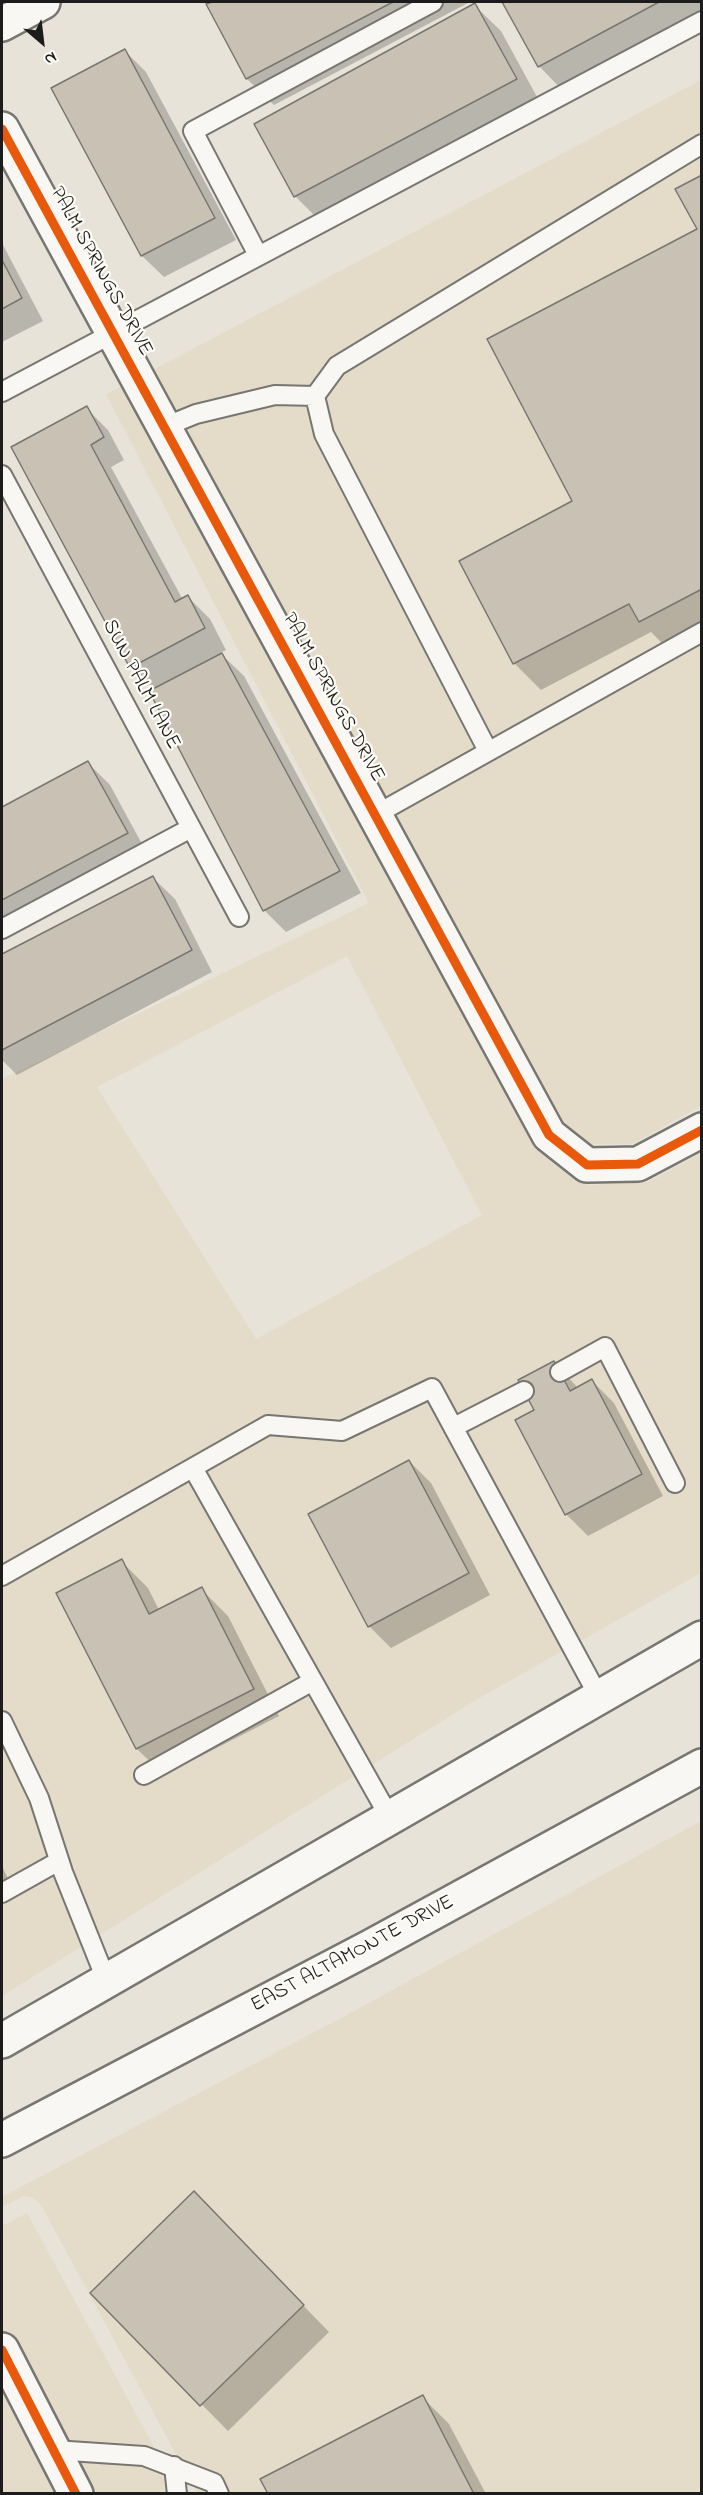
<!DOCTYPE html>
<style>
body{margin:0}
#map{position:relative;width:703px;height:2495px;overflow:hidden;background:#e7e3d9;font-family:"Indie Flower",sans-serif}
canvas{display:block}
.frame{position:absolute;inset:0;border:3px solid #1c1c1c;pointer-events:none}
.north{position:absolute;left:12px;top:12px;width:60px;height:60px;-webkit-text-stroke:4px #fdfcf7;paint-order:stroke;rotate:152deg;font-size:16px;font-weight:700;line-height:24px;text-align:center;color:#1c1c1c}
.north::after{content:'';display:block;margin:auto;width:21px;height:27px;background:#1c1c1c;clip-path:polygon(50% 0,100% 100%,50% 72%,0 100%)}
</style>
<div id="map">
<canvas width="703" height="2495"></canvas>
<div class="frame"></div>
<div class="north">N</div>
</div>
<script>
const ctx = document.querySelector('canvas').getContext('2d');
ctx.lineJoin = 'round';
function fill(path, color) {
  ctx.fillStyle = color;
  ctx.fill(path, 'evenodd');
}
function strokePath(path, color, width, dash) {
  ctx.strokeStyle = color;
  ctx.lineWidth = width;
  ctx.lineCap = dash ? 'butt' : 'round';
  ctx.setLineDash(dash || []);
  ctx.stroke(path);
}
function write(font, color, halo, rows, align = 'center') {
  ctx.font = font + ' "Indie Flower",sans-serif';
  ctx.lineWidth = 4.5;
  ctx.setLineDash([]);
  ctx.textBaseline = 'middle';
  ctx.strokeStyle = halo;
  ctx.fillStyle = color;
  for (const [text, x, y, turn = 0] of rows) {
    ctx.save();
    ctx.translate(x, y);
    ctx.rotate((+turn || 0) * Math.PI / 180);
    ctx.textAlign = isNaN(turn) ? turn : align;
    if (halo) ctx.strokeText(text, 0, 0);
    ctx.fillText(text, 0, 0);
    ctx.restore();
  }
}
fill(new Path2D(`
 M701,80V1106L632,1144H591L563,1122L153,370Z
 M121,387L533,1143L577,1180L589,1185L648,1182L701,1153V1573L474,1701L2,1996V1079L369,903L106,394ZM347,956L482,1215L256,1339L97,1087Z
 M701,1821V2493H197L41,2205L34,2198L24,2196L2,2207V2197L345,2016Z
 M27,2213L179,2493L2,2494V2226Z`), '#e4dbc8');
fill(new Path2D(`
 M215,2H470L274,105L247,79L208,5Z
 M504,2H702V19L565,93L539,66Z
 M474,5L501,31L542,106L322,223L295,196Z
 M124,50L146,72L236,240L164,277L142,256L53,89Z
 M702,177V629L666,647L651,632L541,690L514,663L461,561L574,502L699,230Z
 M2,243L43,321L2,342Z
 M86,408L108,430L124,460L111,467L183,600L188,597L210,619L226,650L220,653L244,676L361,893L286,932L264,910L151,692L155,690L132,667L13,448Z
 M88,763L110,785L148,855L2,933V809Z
 M153,878L175,899L212,972L17,1075L2,1060V956Z
 M554,1362L578,1388L592,1381L614,1403L663,1496L588,1536L566,1514L536,1410Z
 M409,1461L431,1483L490,1595L391,1648L369,1626Z
 M121,1561L148,1588L159,1610L201,1589L228,1616L279,1716L164,1775L137,1749L58,1593Z
 M2,1866L13,1889L2,1895Z
 M220,2220L329,2332L228,2431L92,2293Z
 M422,2397L449,2424L486,2494H269Z`), '#0003');
const building = new Path2D(`
 M212,2H393L246,79L206,4Z
 M502,2H659L538,67Z
 M475,3L517,79L294,197L254,124Z
 M125,49L215,218L141,256L51,88Z
 M702,175V589L639,622L629,604L513,664L459,561L572,501L487,339L697,229L675,189Z
 M2,260L22,298L2,309Z
 M87,406L104,437L91,445L175,602L188,595L205,628L130,668L11,447Z
 M222,653L340,871L263,911L149,691Z
 M88,761L128,833L2,900V807Z
 M153,876L192,950L2,1050V954Z
 M554,1361L570,1391L592,1379L642,1474L565,1515L515,1420L534,1410L518,1380Z
 M409,1460L469,1573L368,1627L308,1514Z
 M122,1559L149,1614L202,1587L254,1689L136,1749L56,1593Z
 M194,2191L304,2305L200,2406L90,2293Z
 M423,2395L474,2494H268L260,2479Z`);
fill(building, '#c9c2b4');
strokePath(building, '#777671', 1.5);
const service = new Path2D(`
 M258,255L193,131L433,2
 M2,392L702,21
 M164,427L196,414L275,395L315,396
 M2,475L239,917
 M488,751L324,434L315,396L337,366L702,144
 M375,815L702,632
 M2,929L191,828
 M560,1372L605,1347L675,1483
 M454,1427L524,1391
 M193,1468L390,1818
 M2,1576L268,1425L342,1431L432,1388L599,1697
 M2,1721L39,1798L63,1872L107,1982
 M144,1775L313,1681
 M2,1893L59,1861
 M54,2450L144,2456L214,2483L219,2494
 M174,2466L177,2494`);
const minor = new Path2D(`
 M2,24L43,2
 M2,129L549,1135L587,1165L638,1164L702,1130
 M2,2350L76,2494`);
const primary = new Path2D(`
 M2,2041L702,1638
 M2,2140L370,1947L702,1766`);
strokePath(service, '#777671', 22);
strokePath(minor, '#777671', 38);
strokePath(primary, '#777671', 38);
strokePath(service, '#f8f7f4', 18);
strokePath(minor, '#f8f7f4', 33);
strokePath(primary, '#f8f7f4', 33);
strokePath(new Path2D(`
 M2,129L549,1135L587,1165L638,1164L702,1130
 M2,2350L76,2494`), '#e8590c', 9);
write('21px', '#1c1c1c', '#fdfcf7', [
 ["PALM SPRINGS DRIVE",100,272,61],
 ["SUN PALM LANE",140,685,62],
 ["PALM SPRINGS DRIVE",332,698,61],
 ["EAST ALTAMONTE DRIVE",353,1955,-28]
]);
</script>
